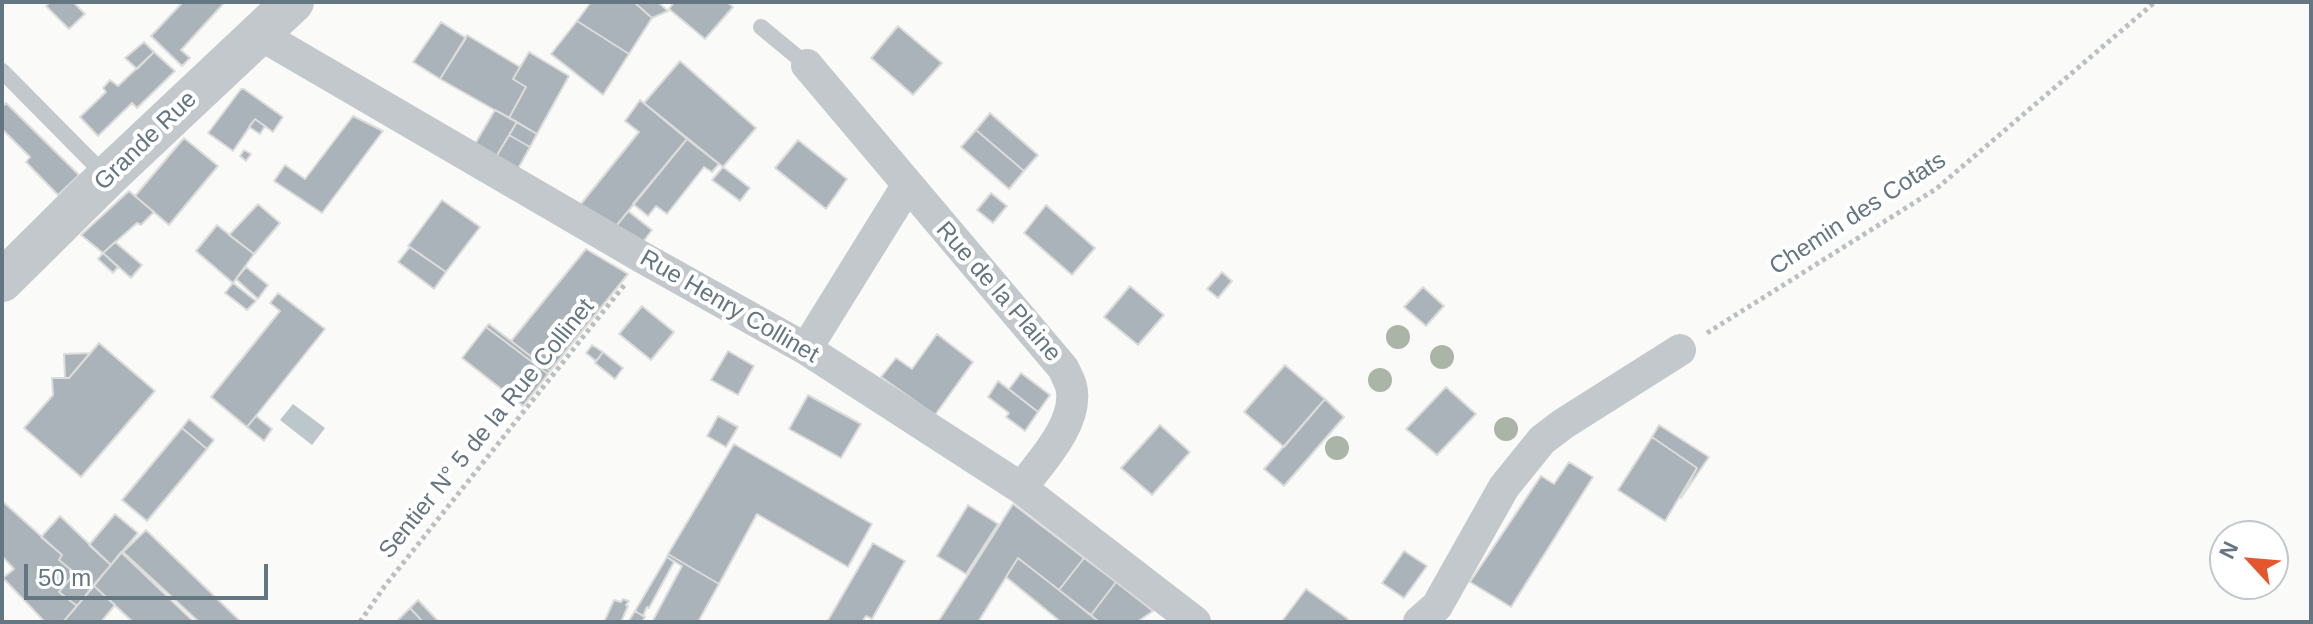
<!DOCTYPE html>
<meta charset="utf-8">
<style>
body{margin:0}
#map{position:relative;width:2313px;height:624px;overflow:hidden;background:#fafaf8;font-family:Helvetica,sans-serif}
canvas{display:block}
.frame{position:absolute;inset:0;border:4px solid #657683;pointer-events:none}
.north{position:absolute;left:2209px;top:520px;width:80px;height:80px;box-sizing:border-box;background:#fff;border:2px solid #c1c8cd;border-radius:50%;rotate:296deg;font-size:22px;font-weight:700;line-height:32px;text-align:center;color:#657683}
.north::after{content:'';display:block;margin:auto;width:28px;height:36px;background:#e4572e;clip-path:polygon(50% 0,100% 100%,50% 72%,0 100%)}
.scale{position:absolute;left:24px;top:564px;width:244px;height:36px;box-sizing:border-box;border:4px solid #657683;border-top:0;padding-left:10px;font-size:24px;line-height:28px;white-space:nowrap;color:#657683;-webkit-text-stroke:6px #fff;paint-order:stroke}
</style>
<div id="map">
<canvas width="2313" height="624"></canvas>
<div class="frame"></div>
<div class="north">N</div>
<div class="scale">50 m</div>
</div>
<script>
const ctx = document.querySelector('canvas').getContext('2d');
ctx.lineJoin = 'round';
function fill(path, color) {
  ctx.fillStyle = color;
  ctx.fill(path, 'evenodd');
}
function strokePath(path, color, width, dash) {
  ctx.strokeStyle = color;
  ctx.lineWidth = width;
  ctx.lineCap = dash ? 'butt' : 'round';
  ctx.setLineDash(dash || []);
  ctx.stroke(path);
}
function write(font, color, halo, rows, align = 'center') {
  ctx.font = font + ' Helvetica,sans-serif';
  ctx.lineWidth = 8;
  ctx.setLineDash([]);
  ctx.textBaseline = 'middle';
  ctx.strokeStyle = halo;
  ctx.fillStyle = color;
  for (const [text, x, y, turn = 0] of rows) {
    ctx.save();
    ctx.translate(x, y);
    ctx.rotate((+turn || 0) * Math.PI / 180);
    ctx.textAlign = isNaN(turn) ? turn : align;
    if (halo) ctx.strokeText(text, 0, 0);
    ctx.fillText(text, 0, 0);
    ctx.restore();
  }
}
fill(new Path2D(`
 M293,404L325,428L312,445L280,420Z`), '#bbc7cb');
const building = new Path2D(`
 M50,2H73L85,14L69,29L46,6Z
 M183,2L224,3L181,50L190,58L182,66L151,36Z
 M591,2H634L652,18L629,54L577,21Z
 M634,2H658L668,11L652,18Z
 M674,2H727L733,7L705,39L669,9Z
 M577,21L629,54L603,95L551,54Z
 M441,22L466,38L440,79L413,62Z
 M898,26L942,63L913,95L871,58Z
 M467,35L520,67L513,79L526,87L509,118L440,79Z
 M144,42L154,52L137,69L125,58Z
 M154,52L175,71L137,108L132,103L98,136L80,117L106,92L103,88L110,80L118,86Z
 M529,52L569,76L537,134L509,118L526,87L513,79Z
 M680,61L756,128L723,167L644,103Z
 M241,89H244L283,117L273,132L255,119L233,151L208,133Z
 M640,100L687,139L612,231L576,210L639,132L625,121Z
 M6,103L79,175L58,195L26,162L30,157L2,129V107Z
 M495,110L517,122L493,162L472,149Z
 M990,113L1038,155L1024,171L976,130Z
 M353,116L383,131L322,213L274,181L285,165L305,179Z
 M255,119L265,126L260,134L249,127Z
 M517,122L537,134L530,147L509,135Z
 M976,130L1024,171L1009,189L961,147Z
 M509,135L530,147L515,174L493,162Z
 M184,138L218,166L169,225L135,196Z
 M687,139L719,164L712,172L704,167L667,214L656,206L648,216L633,204Z
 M798,140L847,179L826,209L775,168Z
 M244,150L251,154L246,161L240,156Z
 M723,167L750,188L740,201L712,180Z
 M129,191L154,212L141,225L137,223L103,253L81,235Z
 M991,193L1007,206L993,223L977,210Z
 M442,200L480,227L446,272L408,246Z
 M258,204L280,223L254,254L229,235Z
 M1046,205L1095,248L1072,275L1024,233Z
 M628,211L652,230L640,246L612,231Z
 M217,225L254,254L233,283L196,251Z
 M115,242L142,265L131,278L103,253Z
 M410,247L446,272L434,289L398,262Z
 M586,249L628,274L550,371L511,341Z
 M103,253L118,267L113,273L98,259Z
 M246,267L268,285L258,299L236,279Z
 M1222,272L1232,281L1218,298L1207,289Z
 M233,283L256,301L247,310L225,293Z
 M1130,286L1164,315L1138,345L1104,317Z
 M1423,287L1444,306L1426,326L1404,307Z
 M278,293L325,329L247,427L211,397L280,311L270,303Z
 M642,306L674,332L651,360L619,334Z
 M489,324L550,371L548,374L486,327Z
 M486,327L548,374L523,406L462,358Z
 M937,334L973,362L935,415L881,377L896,358L912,369Z
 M99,343L155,391L81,477L24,428L53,395L52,378H69Z
 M592,345L603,352L596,361L586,353Z
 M728,351L754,366L738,395L711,380Z
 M603,352L623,368L615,379L595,363Z
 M90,353L69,378H65L64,354Z
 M1285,365L1325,399L1284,447L1244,412Z
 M1021,373L1050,395L1038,412L1009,389Z
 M998,381L1038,412L1025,431L1006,417L1009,413L988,397Z
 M1446,387L1476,414L1437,455L1406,429Z
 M808,395L861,424L841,458L789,429Z
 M1325,399L1344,417L1284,486L1264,469Z
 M256,416L272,429L264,441L247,427Z
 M718,416L738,427L726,447L707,436Z
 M189,419L214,440L207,449L182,428Z
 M1160,425L1190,452L1152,495L1121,468Z
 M1659,425L1709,457L1681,498L1697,468L1652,437Z
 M182,428L207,449L147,521L122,500Z
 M1652,437L1697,468L1665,521L1618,490Z
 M734,444L872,524L848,567L757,514L719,584L668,554Z
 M1569,462L1593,477L1511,607L1470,582L1541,476L1554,484Z
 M2,501L62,555L59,560L75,573L59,592L77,606L63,622H45L3,578L14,569L2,556Z
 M1013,504L1084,558L1059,590L1018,558L978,622H938Z
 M968,505L998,524L966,574L937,556Z
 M115,514L138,533L111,565L89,545Z
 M60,516L111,565L92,587L59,560L62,555L41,537Z
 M146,530L240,621L199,622L123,552Z
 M873,543L905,561L872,619L866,616L862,622H827Z
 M1404,551L1427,566L1404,598L1382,583Z
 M121,552L194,622H133L94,586Z
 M668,554L719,584L698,622H652L682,566L667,557Z
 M667,557L674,562L649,608L647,607L643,616L635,611Z
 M1018,558L1059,590L1099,622H1061L1006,577Z
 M1084,558L1116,582L1091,615L1059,590Z
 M75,573L92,587L77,606L59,592Z
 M1116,582L1153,611L1137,622H1099L1091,615Z
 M94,586L115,605L101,622H63Z
 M1306,589L1348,619L1345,622L1282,621Z
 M623,599L629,601L626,605L628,606L621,622H604L614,600L621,602Z
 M418,600L439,622H423L410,608Z
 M410,608L423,622H396Z
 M635,611L645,617L642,622H628Z`);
fill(building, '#aab3b9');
strokePath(building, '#dcdcda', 2);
strokePath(new Path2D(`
 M1707,333L1936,189L2155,2
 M360,622L384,587L626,283`), '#bbbfc2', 5, [4, 4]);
strokePath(new Path2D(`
 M761,27L807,65
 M2,71L106,176`), '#c3c8cc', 16);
strokePath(new Path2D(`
 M259,34L645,259L806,349L1021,488L1195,622
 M807,65L1063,368C1066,374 1069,380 1071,386C1080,421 1041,462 1021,488
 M806,349L907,186
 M1419,622L1437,606L1504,487L1542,440L1563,424L1680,350`), '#c3c8cc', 32);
strokePath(new Path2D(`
 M2,281L107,177L293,2`), '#c3c8cc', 42);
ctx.fillStyle = '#aab4a7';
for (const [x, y] of [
 [1398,337],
 [1442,357],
 [1380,380],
 [1506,429],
 [1337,448]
]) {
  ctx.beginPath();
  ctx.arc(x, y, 12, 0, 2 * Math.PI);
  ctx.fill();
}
write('24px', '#657683', '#fff', [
 ["Grande Rue",146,141,-44],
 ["Chemin des Cotats",1858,214,-33],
 ["Rue de la Plaine",998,292,49],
 ["Rue Henry Collinet",729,307,30],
 ["Sentier N° 5 de la Rue Collinet",487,429,-51]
]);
</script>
